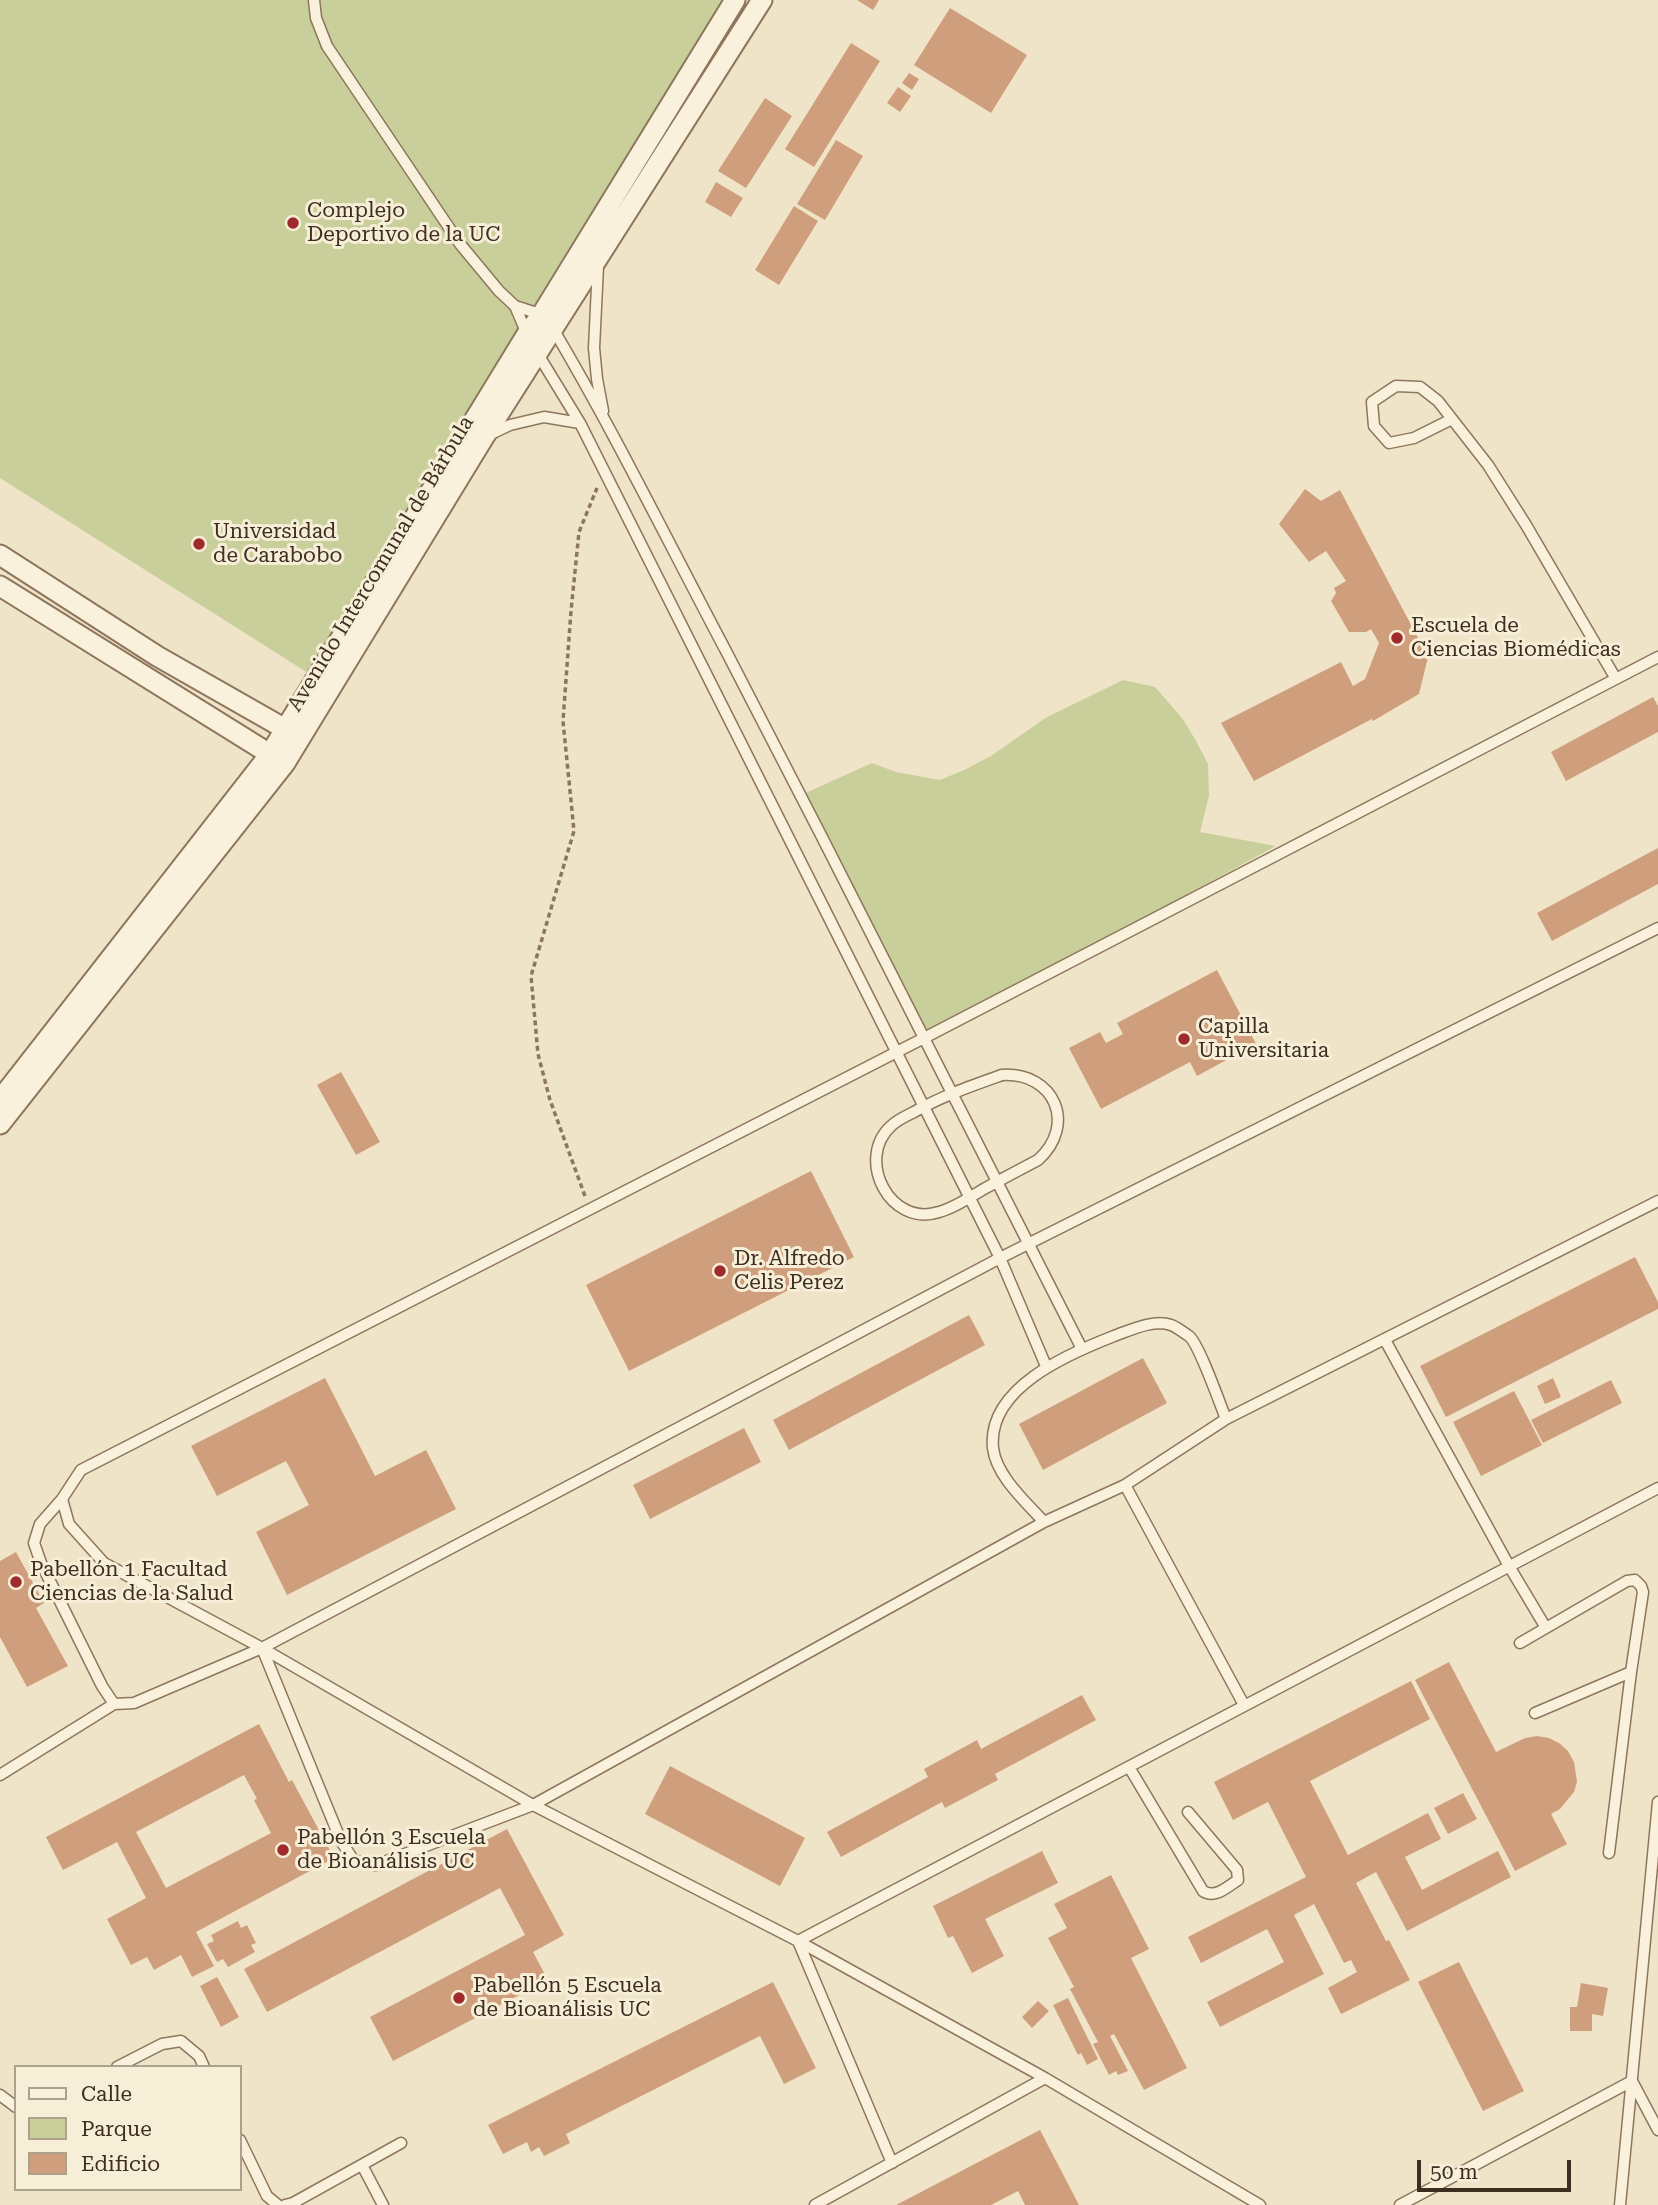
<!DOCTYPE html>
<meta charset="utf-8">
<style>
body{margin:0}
#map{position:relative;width:1658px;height:2205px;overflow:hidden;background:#f0e4c8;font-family:"Roboto Serif",serif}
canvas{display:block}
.legend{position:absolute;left:14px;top:2065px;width:228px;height:126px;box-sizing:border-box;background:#f7eed8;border:2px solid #ada18e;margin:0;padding:9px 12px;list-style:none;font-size:21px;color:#3d2e20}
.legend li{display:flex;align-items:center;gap:14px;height:35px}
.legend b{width:35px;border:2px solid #ada18e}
.scale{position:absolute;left:1417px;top:2160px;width:154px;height:32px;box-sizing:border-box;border:4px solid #3d2e20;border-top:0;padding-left:9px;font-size:21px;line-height:24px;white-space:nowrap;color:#3d2e20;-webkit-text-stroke:5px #f7eed8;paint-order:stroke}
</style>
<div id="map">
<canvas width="1658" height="2205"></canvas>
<ul class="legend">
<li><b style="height:9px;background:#faf1dc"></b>Calle</li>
<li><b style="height:19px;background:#c9cf9b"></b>Parque</li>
<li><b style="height:19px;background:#cf9f7d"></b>Edificio</li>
</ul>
<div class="scale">50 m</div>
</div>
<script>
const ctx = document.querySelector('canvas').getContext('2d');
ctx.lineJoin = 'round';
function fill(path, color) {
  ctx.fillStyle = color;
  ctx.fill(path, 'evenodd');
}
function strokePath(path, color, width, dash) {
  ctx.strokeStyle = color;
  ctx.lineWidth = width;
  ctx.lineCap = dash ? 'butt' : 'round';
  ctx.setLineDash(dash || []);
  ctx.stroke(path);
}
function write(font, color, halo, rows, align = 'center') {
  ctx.font = font + ' "Roboto Serif",serif';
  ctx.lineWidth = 6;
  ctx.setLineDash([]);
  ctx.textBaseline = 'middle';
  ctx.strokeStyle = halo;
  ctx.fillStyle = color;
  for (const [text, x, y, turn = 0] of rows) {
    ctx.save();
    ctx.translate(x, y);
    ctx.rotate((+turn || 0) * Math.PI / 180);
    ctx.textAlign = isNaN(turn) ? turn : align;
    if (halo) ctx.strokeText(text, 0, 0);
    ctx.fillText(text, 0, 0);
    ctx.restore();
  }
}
fill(new Path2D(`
 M0,0H723L447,445L364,594L308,673L0,478Z
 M1123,680L1155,687L1182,718L1195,739L1208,764L1209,796L1200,832L1276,846L926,1037L801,795L872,763L896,772L940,780L964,770L991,756L1047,717Z`), '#c9cf9b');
fill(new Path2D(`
 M857,0H879L873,10Z
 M950,8L1027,55L991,113L914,65Z
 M851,43L880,61L814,167L785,149Z
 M909,73L919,79L912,90L902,83Z
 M898,87L911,96L900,112L887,103Z
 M765,98L792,116L746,188L718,171Z
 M836,140L863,156L825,220L797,204Z
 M716,182L743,198L731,217L705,202Z
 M794,206L818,221L779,285L755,270Z
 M1305,489L1321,501L1340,490L1428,657L1419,694L1373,721L1372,719L1254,781L1221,723L1341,662L1353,686L1365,679L1379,643L1371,629L1366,632H1349L1331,601L1336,593L1334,588L1346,581L1326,551L1309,562L1279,524Z
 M1653,697L1658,706V732L1566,781L1551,752Z
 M1658,848V884L1552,941L1537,913Z
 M1217,970L1256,1044L1197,1076L1190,1062L1101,1109L1069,1048L1100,1032L1106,1043L1123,1034L1117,1023Z
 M341,1072L380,1142L356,1155L317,1085Z
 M811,1171L854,1257L629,1371L586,1285Z
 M1635,1257L1658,1302V1309L1446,1417L1420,1366Z
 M969,1315L985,1345L789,1450L773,1420Z
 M1143,1358L1167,1403L1043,1470L1019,1424Z
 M325,1378L375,1476L426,1450L456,1509L287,1595L256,1532L309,1505L286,1461L217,1496L191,1446Z
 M1553,1378L1561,1397L1545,1404L1537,1386Z
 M1611,1380L1622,1403L1543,1443L1531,1420Z
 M1514,1391L1542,1445L1481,1476L1453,1422Z
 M744,1428L761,1462L650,1519L633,1485Z
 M16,1552L44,1603L36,1608L68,1666L27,1687L0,1637V1561Z
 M1449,1662L1496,1752L1525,1738L1537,1736L1549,1738L1559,1743L1568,1751L1574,1762L1577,1782L1574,1792L1560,1809L1551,1814L1567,1844L1515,1871L1415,1680Z
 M1411,1681L1430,1719L1310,1781L1348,1855L1428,1813L1441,1839L1405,1857L1422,1890L1498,1851L1511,1877L1407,1931L1376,1872L1356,1883L1386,1941L1389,1940L1410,1980L1341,2014L1328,1988L1357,1972L1351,1960L1344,1963L1314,1904L1294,1915L1324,1974L1220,2027L1207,2002L1284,1962L1267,1929L1201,1963L1188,1937L1306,1877L1268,1802L1233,1820L1214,1782Z
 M1082,1695L1096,1720L995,1774L998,1780L945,1808L942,1802L841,1857L827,1832L928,1777L924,1769L977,1740L981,1749Z
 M259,1724L289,1782L292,1780L334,1858L196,1932L214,1966L192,1977L181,1955L154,1970L147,1957L131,1965L107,1919L146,1898L117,1842L63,1870L46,1837ZM244,1775L257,1799L254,1800L271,1833L166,1888L136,1832Z
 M670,1766L805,1838L780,1886L645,1814Z
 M1463,1793L1477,1819L1448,1834L1434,1808Z
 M507,1829L564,1935L533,1952L548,1980L393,2061L370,2017L525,1935L500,1888L267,2012L244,1969Z
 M1042,1851L1058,1883L985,1919L1004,1956L972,1973L953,1936L948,1938L933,1906Z
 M1111,1875L1149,1949L1131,1958L1187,2068L1144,2090L1114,2034L1110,2036L1128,2071L1118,2075L1116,2071L1109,2075L1093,2044L1098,2042L1070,1989L1074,1987L1048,1938L1067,1928L1054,1904Z
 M238,1921L241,1928L247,1925L256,1943L251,1945L255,1952L228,1967L223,1959L217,1962L207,1944L214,1941L211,1935Z
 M1459,1962L1524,2091L1483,2111L1418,1982Z
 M217,1977L239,2017L221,2027L200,1986Z
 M773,1982L816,2068L784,2084L760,2036L566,2134L570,2143L544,2156L539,2147L531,2152L527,2142L503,2154L488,2125Z
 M1581,1983L1608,1988L1603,2016L1592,2014V2031H1570V2007H1577Z
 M1068,1998L1098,2059L1087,2065L1081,2053L1078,2055L1053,2005Z
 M1038,2001L1049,2011L1032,2028L1022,2017Z
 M1040,2130L1079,2205H1025L1018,2191L991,2205H896Z`), '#cf9f7d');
const lane = new Path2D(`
 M314,0L316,18L327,46L460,244L499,291L515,306L527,334
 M598,266L594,348L597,379L603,411
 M515,306L543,315
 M552,327C615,433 669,544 727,653C847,884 964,1116 1082,1349
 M536,351L580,423L1000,1258L1046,1366
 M1452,419L1414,438L1389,443L1374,426L1372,402L1396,386L1420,387L1438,401L1488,465L1526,525L1616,679
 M491,434L510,425L544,417L580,423
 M1002,1075C1055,1072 1077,1125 1038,1160C1019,1170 1000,1180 982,1190C969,1198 954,1208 939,1212C890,1228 855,1159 891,1126C897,1120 906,1116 914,1112C942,1096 971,1086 1002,1075Z
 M1385,1340L1509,1566L1546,1628
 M1125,1485L1244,1705
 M62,1499L40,1524L34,1543L41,1563L102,1686L114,1704L134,1703L262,1648L1000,1258L1658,928
 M1044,1522C1027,1503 996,1476 993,1448C987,1388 1068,1354 1114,1336C1131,1330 1153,1319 1171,1325C1177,1327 1184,1333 1189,1336C1199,1344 1220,1404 1226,1419
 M1520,1643L1627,1581L1635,1580L1641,1586L1643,1592L1631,1672L1609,1853
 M262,1648L341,1841L354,1861L376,1865L533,1805L1044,1522L1125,1485L1226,1419L1658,1201
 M1535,1713L1631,1672
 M1129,1767L1203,1891C1215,1899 1227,1887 1238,1880L1237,1870L1188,1812
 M0,1775L114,1704
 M117,2067L162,2044L181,2041L199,2056L204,2067
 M1632,2081L1658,2130
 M0,2095L16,2107
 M240,2140L267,2196L278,2205
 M892,2163L798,1941L1658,1488
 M362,2165L383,2205
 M285,2205L293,2203L401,2143
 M815,2205L1045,2078
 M1260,2205L1045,2078L798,1941L533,1805L262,1648L104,1563L69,1524L62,1499L81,1470L926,1037L1658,657
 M1400,2205L1632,2081
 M1620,2205L1658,1802`);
const street = new Path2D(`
 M0,555L157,656L294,734
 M0,586L281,761
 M0,1100L270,754L527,334L542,314L735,0
 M0,1124L285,763L484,437L762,0`);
strokePath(lane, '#8d765c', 13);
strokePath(street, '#8d765c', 23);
strokePath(new Path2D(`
 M585,1196L550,1100L538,1054L531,976L574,831L563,721L571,611L579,532L597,488`), '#8d765c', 3.5, [5, 3.5]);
strokePath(lane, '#faf1dc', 10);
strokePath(street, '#faf1dc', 19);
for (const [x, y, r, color] of [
 [293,223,7,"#9e2a2b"],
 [199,544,7,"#9e2a2b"],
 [1397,638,7,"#9e2a2b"],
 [1184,1039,7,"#9e2a2b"],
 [720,1271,7,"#9e2a2b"],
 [16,1582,7,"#9e2a2b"],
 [283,1850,7,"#9e2a2b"],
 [459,1998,7,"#9e2a2b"]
]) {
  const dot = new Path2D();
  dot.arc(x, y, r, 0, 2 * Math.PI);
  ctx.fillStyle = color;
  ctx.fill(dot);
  strokePath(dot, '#f7eed8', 2.5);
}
write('21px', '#3d2e20', '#f7eed8', [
 ["Complejo",307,211],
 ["Deportivo de la UC",307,235],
 ["Universidad",213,532],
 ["de Carabobo",213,556],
 ["Escuela de",1411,626],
 ["Ciencias Biomédicas",1411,650],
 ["Capilla",1198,1027],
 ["Universitaria",1198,1051],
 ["Dr. Alfredo",734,1259],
 ["Celis Perez",734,1283],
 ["Pabellón 1 Facultad",30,1570],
 ["Ciencias de la Salud",30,1594],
 ["Pabellón 3 Escuela",297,1838],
 ["de Bioanálisis UC",297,1862],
 ["Pabellón 5 Escuela",473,1986],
 ["de Bioanálisis UC",473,2010]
], 'left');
write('21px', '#3d2e20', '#f7eed8', [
 ["Avenido Intercomunal de Bárbula",381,564,-59]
]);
</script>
